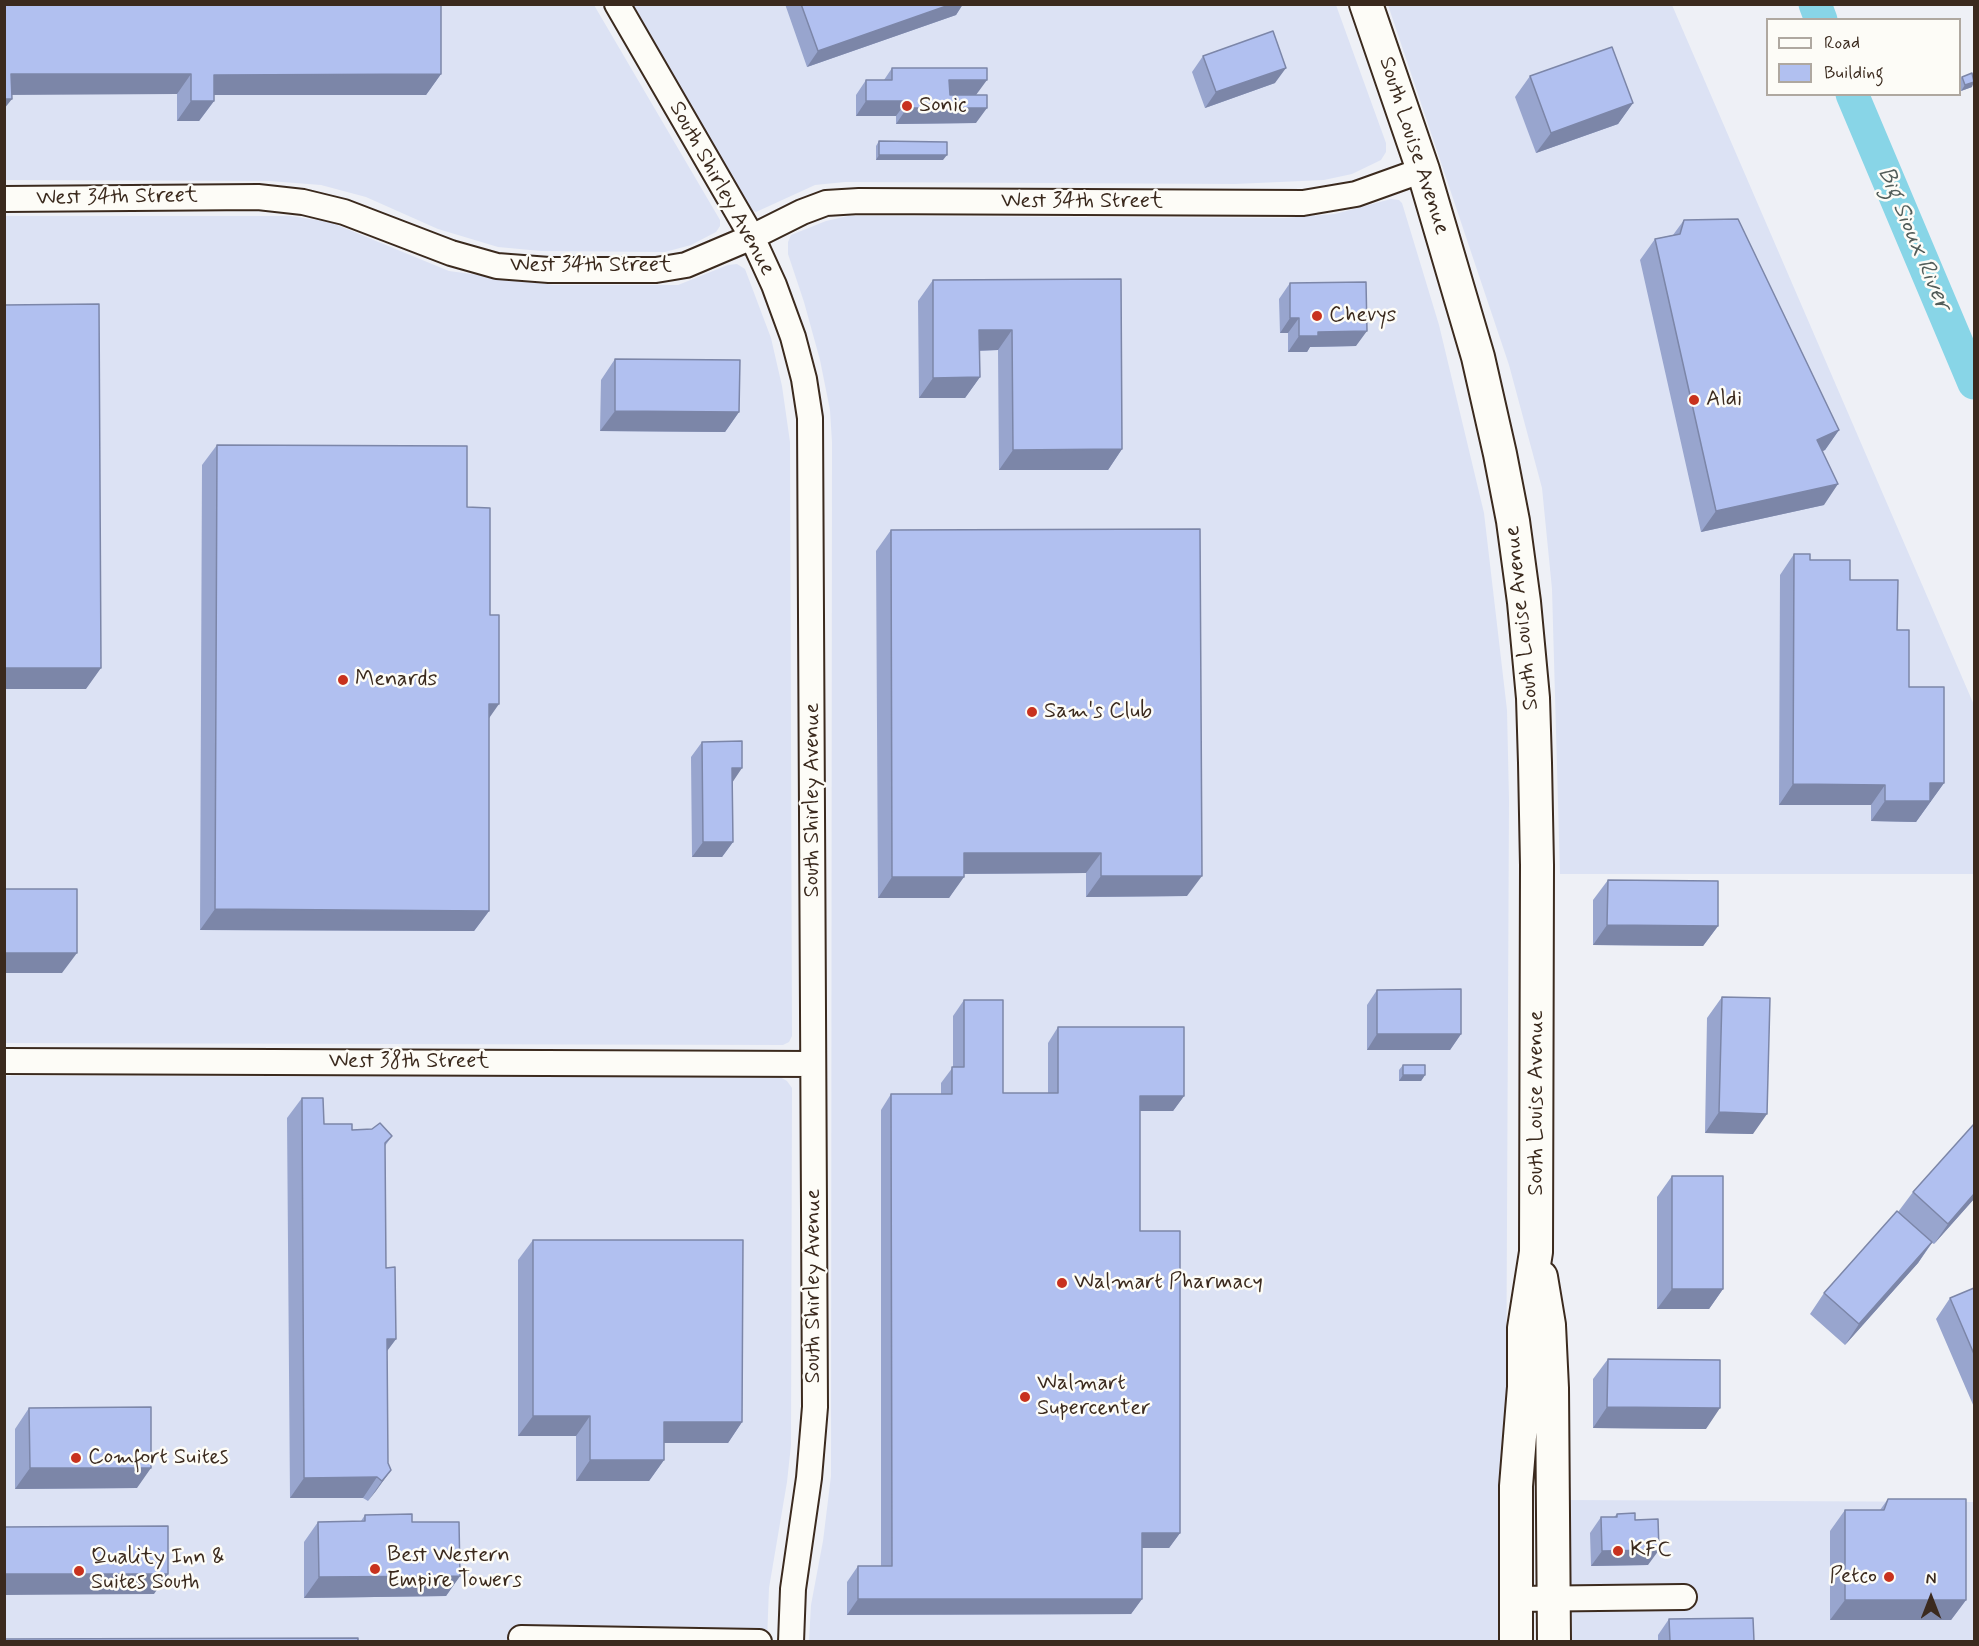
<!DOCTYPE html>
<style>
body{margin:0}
#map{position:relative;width:1979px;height:1646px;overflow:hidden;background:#eef0f6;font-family:Mynerve,sans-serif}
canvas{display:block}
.frame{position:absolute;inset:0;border:6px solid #3b2a1e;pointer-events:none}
.legend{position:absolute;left:1766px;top:18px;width:195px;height:78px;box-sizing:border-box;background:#fdfcf7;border:2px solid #afa8a0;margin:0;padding:8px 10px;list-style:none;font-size:18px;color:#3b2a1e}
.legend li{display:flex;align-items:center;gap:12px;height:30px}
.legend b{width:30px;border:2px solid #afa8a0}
.north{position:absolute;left:1901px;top:1568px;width:60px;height:60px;-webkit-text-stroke:4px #fdfcf7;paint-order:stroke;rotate:0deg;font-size:16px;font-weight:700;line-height:24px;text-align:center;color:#3b2a1e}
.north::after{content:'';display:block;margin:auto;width:21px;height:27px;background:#3b2a1e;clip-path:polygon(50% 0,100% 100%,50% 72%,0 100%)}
</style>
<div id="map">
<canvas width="1979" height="1646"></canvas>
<div class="frame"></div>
<ul class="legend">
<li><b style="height:8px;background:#fdfcf7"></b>Road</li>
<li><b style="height:16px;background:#b1c0f0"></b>Building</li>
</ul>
<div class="north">N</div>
</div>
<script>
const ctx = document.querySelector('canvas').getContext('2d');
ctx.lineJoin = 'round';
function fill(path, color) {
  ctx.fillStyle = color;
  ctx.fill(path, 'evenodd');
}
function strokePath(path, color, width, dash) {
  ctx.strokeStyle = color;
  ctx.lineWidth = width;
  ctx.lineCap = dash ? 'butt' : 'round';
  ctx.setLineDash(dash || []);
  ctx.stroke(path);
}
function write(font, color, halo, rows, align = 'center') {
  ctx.font = font + ' Mynerve,sans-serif';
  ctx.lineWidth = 5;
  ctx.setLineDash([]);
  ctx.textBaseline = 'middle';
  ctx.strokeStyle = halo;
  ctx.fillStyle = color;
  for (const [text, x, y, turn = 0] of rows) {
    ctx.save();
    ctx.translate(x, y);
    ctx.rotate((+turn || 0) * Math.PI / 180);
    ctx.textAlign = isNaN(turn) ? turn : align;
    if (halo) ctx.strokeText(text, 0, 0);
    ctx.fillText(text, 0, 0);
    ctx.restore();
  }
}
fill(new Path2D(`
 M5,5H594L720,220V226L716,232L691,245L665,252L541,251L498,247L438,229L366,197L321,185L269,181L5,180Z
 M632,5H1336L1386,143V152L1381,160L1352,174L1324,180L1235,184L845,182L815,185L756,212L752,210Z
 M1388,5H1672L1974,705V874H1560L1552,589L1542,488L1509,365Z
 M1391,199L1399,200L1402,203L1439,325L1484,513L1507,710L1509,800L1505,1641H809L811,1605L823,1541L831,1476L832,442L830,410L820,360L804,302L788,254V242L791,235L826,221L848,216L1285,218L1335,214Z
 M5,216H290L330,222L449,271L553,285H678L728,265L737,264L745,269L771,338L782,386L790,442L792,1036L789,1042L783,1045L5,1043Z
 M5,1076L780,1077L787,1081L792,1088L791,1445L787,1482L769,1588L767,1641L5,1642Z
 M1566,1500L1974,1502V1641H1570Z`), '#dce2f4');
strokePath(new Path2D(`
 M1815,4L1821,20
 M1852,94L1974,383`), '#88d5e7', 33);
const minor = new Path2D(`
 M617,4L752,237L774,285L793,337L804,379L810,418L815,1407L809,1478L793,1589L791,1642
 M4,199L258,197L303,202L344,212L451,253L497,266L549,270H656L686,265L752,237L802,212L826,203L859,201L1303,203L1356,194L1423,170
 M4,1061L813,1064
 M1515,1599L1684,1597
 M521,1638L759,1642`);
const major = new Path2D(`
 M1366,4L1423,170L1478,357L1500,454L1513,521L1524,602L1533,698L1535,763L1537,865L1536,1252L1524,1328V1387L1516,1486V1642
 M1541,1277L1549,1325L1552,1388L1554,1642`);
strokePath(minor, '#3b2a1e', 28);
strokePath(major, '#3b2a1e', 36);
strokePath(minor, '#fdfcf7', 24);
strokePath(major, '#fdfcf7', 32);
fill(new Path2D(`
 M4,4L441,74L426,95H214V101L199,121H177V94Z
 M785,4H963L956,15L807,67Z
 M1203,56L1275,83L1205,108L1192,72Z
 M892,68L976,95V123L896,124V116H856V95L866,80H884Z
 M1530,76L1633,103L1618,124L1536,153L1515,97Z
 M1962,77L1972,87L1961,91L1959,80Z
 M879,141L943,160H876V146Z
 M1684,220L1839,430L1825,450L1822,451L1824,505L1701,532L1640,260L1655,239L1673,235Z
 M1121,279L1122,449L1108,470H999L998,350L979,351L980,377L965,398H919L918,301L933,280Z
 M1290,283L1356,346L1310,347L1307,352H1288V333H1280L1279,299Z
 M615,359L739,412L725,432L600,431L601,380Z
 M217,445L467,507L489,717V911L474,931L200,930L202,465Z
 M891,530L1187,896L1086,897V873L964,874L949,898H878L876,551Z
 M1794,554L1810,560L1850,580L1897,630L1909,687L1944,783L1916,822L1871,821V805H1779L1780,575Z
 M702,742L733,782V842L722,857H692L691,757Z
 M1608,880L1718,926L1703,946L1593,945V900Z
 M1377,990L1461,1034L1450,1050H1367V1005Z
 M1722,997L1753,1134L1705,1133L1707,1018Z
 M964,1000L1003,1093H1048V1043L1058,1027L1184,1096L1173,1111H1140V1231L1180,1533L1169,1548H1142V1599L1131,1614L847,1615V1582L858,1566H881V1110L891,1094H941V1083L953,1067V1016Z
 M1403,1065L1425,1075L1421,1081H1399V1070Z
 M302,1098L324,1124L352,1130L392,1136L385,1146L386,1268L396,1339L387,1351L388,1463L391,1470L368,1501L363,1498H290L287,1118Z
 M1672,1176L1723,1289L1709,1309H1657V1197Z
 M1913,1192L1974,1199L1934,1244L1932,1243L1918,1263L1845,1345L1810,1314L1824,1293L1898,1212Z
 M533,1240L742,1422L728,1443H664V1460L649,1481H576V1436H518V1260Z
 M1974,1288V1407L1936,1319L1950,1298Z
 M1608,1359L1706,1429L1593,1428V1379Z
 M29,1408L137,1488L15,1489V1429Z
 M1888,1499L1966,1600L1951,1620H1830V1531L1845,1510H1880Z
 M1617,1514L1648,1565L1591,1566L1590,1533L1601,1517H1614Z
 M365,1515L460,1576L446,1596L304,1598V1542L318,1522L361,1521Z
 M1669,1619L1754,1641H1658V1635Z`), '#98a5ce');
fill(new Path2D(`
 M952,4H963L956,15L807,67L818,51Z
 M1286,68L1275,83L1205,108L1216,92Z
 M11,74H191L177,94L4,95Z
 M441,74L426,95H199L214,75Z
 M949,80H987L976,95L938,96Z
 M1974,82L1972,87L1961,91L1965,85Z
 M4,99H12L4,109Z
 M191,101H214L199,121H177Z
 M866,101H907L896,116H856Z
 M1633,103L1618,124L1536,153L1551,133Z
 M907,108H987L976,123L896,124Z
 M879,155H947L943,160H876Z
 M1290,318H1299L1288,333H1280Z
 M979,330H1012L998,350L965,351Z
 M1367,331L1356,346L1310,347L1307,352H1288L1299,336L1318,332Z
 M980,377L965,398H919L933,378Z
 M615,411L739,412L725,432L600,431Z
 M1839,430L1825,450L1802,461L1817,440Z
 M1122,449L1108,470H999L1013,450Z
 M1838,484L1824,505L1701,532L1716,511Z
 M4,668H101L86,689H4Z
 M489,704H499L485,724Z
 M732,768H742L732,783Z
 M1930,783H1944L1916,822L1871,821L1885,801Z
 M1793,784L1885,785L1871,805H1779Z
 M703,842H733L722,857H692Z
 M964,853H1101L1086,873L949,874Z
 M1101,876H1202L1187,896L1086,897Z
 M892,877H964L949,898H878Z
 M215,909L489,911L474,931L200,930Z
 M1607,925L1718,926L1703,946L1593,945Z
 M4,953H77L62,973H4Z
 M1377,1034H1461L1450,1050H1367Z
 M1403,1075H1425L1421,1081H1399Z
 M1140,1096H1184L1173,1111H1129Z
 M1719,1112L1767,1114L1753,1134L1705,1133Z
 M1974,1194V1199L1934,1244L1948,1224Z
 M1932,1242L1918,1263L1845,1345L1859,1324Z
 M1672,1289H1723L1709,1309H1657Z
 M387,1339H396L381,1359Z
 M1607,1407L1720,1408L1706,1429L1593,1428Z
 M533,1416H590L576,1436H518Z
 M664,1422H742L728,1443H649Z
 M590,1460H664L649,1481H576Z
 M30,1468H151L137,1488L15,1489Z
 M391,1470L376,1491L368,1501L382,1481Z
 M377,1477L363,1498H290L304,1478Z
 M1142,1533H1180L1169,1548H1131Z
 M1659,1550L1648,1565L1591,1566L1602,1551Z
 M4,1574H168L154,1594L4,1595Z
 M460,1576L446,1596L304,1598L319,1577Z
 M858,1599H1142L1131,1614L847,1615Z
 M1845,1600H1966L1951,1620H1830Z`), '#7c86a8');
const building = new Path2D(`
 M4,4H441V74L214,75V101H191V74H11L12,99H4Z
 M801,4H952L818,51Z
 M1273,31L1286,68L1216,92L1203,56Z
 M1612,47L1633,103L1551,133L1530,76Z
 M892,68H987V80H949L950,95H987V108H907V101H866V80H892Z
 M1972,73L1974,82L1965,85L1962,77Z
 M879,141L947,142V155H879Z
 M1738,219L1839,430L1817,440L1838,484L1716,511L1655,239L1680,234L1684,220Z
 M1121,279L1122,449L1013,450L1012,330H979L980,377L933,378V280Z
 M1366,282L1367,331L1318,332V336H1299V318H1290V283Z
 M99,304L101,668H4V305Z
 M615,359L740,360L739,412L615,411Z
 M217,445L467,446V507L490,508V615H499V704H489V911L215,909Z
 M1200,529L1202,876H1101V853H964V877H892L891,530Z
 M1794,554H1810V560H1850V580H1898L1897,630H1909V687H1944V783H1930V801H1885V785L1793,784Z
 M742,741V768H732L733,842H703L702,742Z
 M1608,880L1718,881V926L1607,925Z
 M4,889H77V953H4Z
 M1461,989V1034H1377V990Z
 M1722,997L1770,998L1767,1114L1719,1112Z
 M964,1000H1003V1093H1058V1027H1184V1096H1140V1231H1180V1533H1142V1599H858V1566H892L891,1094H952V1067H964Z
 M1403,1065H1425V1075H1403Z
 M302,1098H323L324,1124H352V1130L372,1129L380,1123L392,1136L385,1143L386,1268L395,1267L396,1339H387L388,1463L391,1470L382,1481L377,1477L304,1478Z
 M1974,1124V1194L1948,1224L1913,1192Z
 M1672,1176H1723V1289H1672Z
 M1897,1211L1932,1242L1859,1324L1824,1293Z
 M533,1240H743L742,1422H664V1460H590V1416H533Z
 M1974,1288V1354L1950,1298Z
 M1608,1359L1720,1360V1408L1607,1407Z
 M151,1407V1468H30L29,1408Z
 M1888,1499H1966V1600H1845V1510H1884Z
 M1635,1513V1520L1658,1519L1659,1550L1602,1551L1601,1517H1617V1514Z
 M412,1514V1522H459L460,1576L319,1577L318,1522L365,1521V1515Z
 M168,1526V1574H4V1527Z
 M1753,1618L1754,1641H1670L1669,1619Z
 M358,1638V1641H4V1639Z`);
fill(building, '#b1c0f0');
strokePath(building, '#7c86a8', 1.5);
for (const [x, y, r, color] of [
 [907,106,6,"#c8321e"],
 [1317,316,6,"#c8321e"],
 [1694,400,6,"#c8321e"],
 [343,680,6,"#c8321e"],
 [1032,712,6,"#c8321e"],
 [1062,1283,6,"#c8321e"],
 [1025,1397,6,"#c8321e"],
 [76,1458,6,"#c8321e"],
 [1618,1551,6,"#c8321e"],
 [375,1569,6,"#c8321e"],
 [79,1571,6,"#c8321e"],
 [1889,1577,6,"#c8321e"]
]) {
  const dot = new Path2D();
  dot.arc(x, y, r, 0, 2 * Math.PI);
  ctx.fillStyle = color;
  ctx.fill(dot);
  strokePath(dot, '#fdfcf7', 2);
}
write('22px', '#3b2a1e', '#fdfcf7', [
 ["Sonic",919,106],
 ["Chevys",1329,316],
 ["Aldi",1706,400],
 ["Menards",355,680],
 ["Sam's Club",1044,712],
 ["Walmart Pharmacy",1074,1283],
 ["Walmart",1037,1384],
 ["Supercenter",1037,1409],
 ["Comfort Suites",88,1458],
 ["KFC",1630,1551],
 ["Best Western",387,1556],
 ["Empire Towers",387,1581],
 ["Quality Inn &",91,1558],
 ["Suites South",91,1583],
 ["Petco",1877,1577,"right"]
], 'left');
write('22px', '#3b2a1e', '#fdfcf7', [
 ["South Louise Avenue",1413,146,72],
 ["South Shirley Avenue",721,189,61],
 ["West 34th Street",117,198,-1],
 ["West 34th Street",1082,202],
 ["West 34th Street",591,266],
 ["South Louise Avenue",1523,618,-96],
 ["South Shirley Avenue",813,800,-90],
 ["West 38th Street",409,1062],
 ["South Louise Avenue",1537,1103,-90],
 ["South Shirley Avenue",814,1286,-90]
]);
write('italic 24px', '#525d5a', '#fdfcf7', [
 ["Big Sioux River",1913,239,67]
]);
</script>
